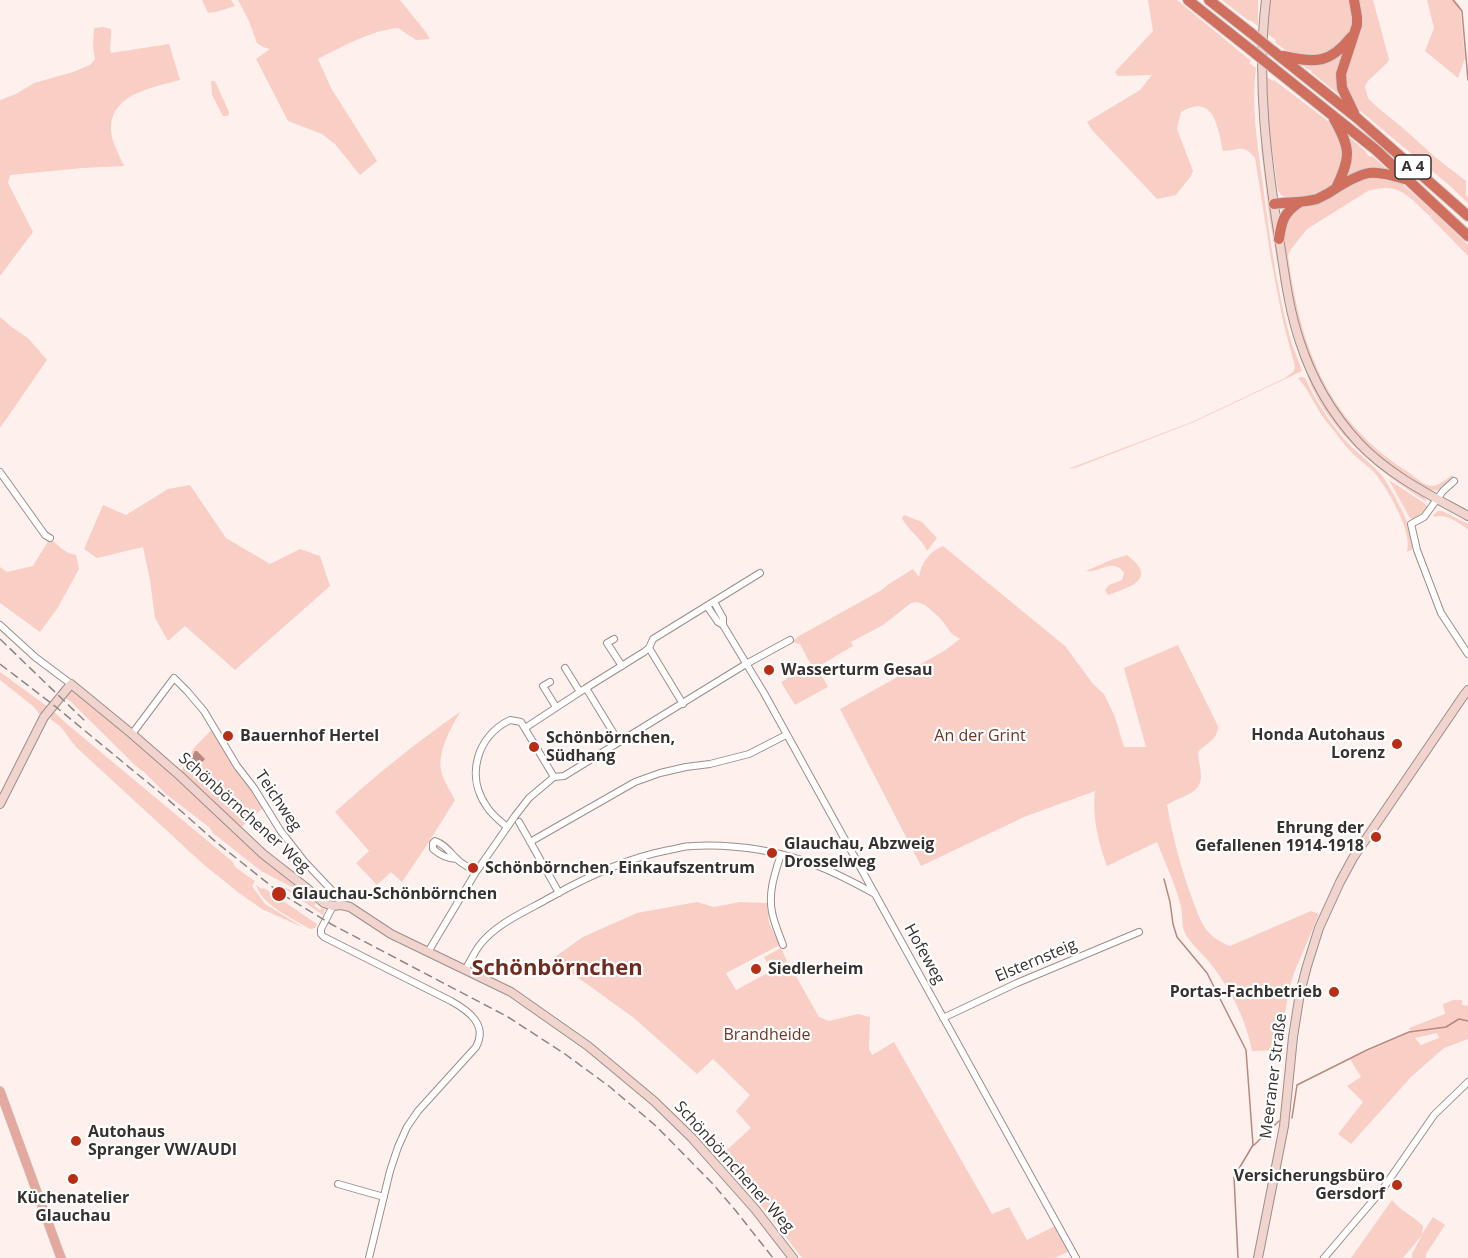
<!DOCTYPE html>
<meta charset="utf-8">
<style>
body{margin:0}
canvas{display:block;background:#fef0ed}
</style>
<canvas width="1468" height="1258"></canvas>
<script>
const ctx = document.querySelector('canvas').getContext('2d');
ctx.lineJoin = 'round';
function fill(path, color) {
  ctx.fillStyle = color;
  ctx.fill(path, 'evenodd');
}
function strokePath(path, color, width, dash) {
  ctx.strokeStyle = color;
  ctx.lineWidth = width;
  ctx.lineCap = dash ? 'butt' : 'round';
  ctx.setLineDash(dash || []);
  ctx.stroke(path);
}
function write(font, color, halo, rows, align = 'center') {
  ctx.font = font + ' "Open Sans",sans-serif';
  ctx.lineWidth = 4.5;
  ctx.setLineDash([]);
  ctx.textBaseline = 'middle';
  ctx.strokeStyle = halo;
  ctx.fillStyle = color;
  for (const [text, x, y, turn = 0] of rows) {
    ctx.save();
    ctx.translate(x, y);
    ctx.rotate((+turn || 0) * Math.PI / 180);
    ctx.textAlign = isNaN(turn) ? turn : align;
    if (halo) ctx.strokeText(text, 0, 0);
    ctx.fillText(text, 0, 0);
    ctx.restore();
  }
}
fill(new Path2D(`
 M202,0H231L235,6L216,12L208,13Z
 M238,0H400L425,31L430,39L416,40L398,28C369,31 344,46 318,59L331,88L377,161L360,175L335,144L322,134L288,121L256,59L270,49L263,47L257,43L249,21Z
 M1148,0H1177L1251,61L1249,63L1256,68C1251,104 1257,142 1262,178C1269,232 1276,288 1291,341C1294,351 1299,361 1302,371L1194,422L1075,468L1068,469L1192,422L1285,378L1294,371L1295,367L1283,321L1272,265L1255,158C1243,143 1239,151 1223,151C1218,128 1214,92 1181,112L1177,129L1193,171L1191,176L1176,195L1157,199L1092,130L1087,122L1140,90L1152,75L1118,76L1115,72L1153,31Z
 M1222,0H1258V26L1250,20L1249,21Z
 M1269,0H1350C1351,4 1353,9 1353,14C1354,34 1340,50 1322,57C1316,59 1301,57 1295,55C1287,52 1281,47 1275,42L1276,40L1266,33Z
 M1358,0H1373L1389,59L1388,62L1367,82L1365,87L1368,98L1377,107L1403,128L1435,157L1466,181V196L1468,197V203L1449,185L1358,109L1344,81Z
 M1427,0H1455L1460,6L1465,58L1458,78L1425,51L1434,28Z
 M103,27L111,29C112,38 109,45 111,53L169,44L180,80C155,87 113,93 111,126C110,140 119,154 124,166L83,168L10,175L8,183L33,232L0,276V100L16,94L34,83L73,72L90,65L95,59L93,47L94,28Z
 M1347,46L1342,97L1311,72L1312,71L1301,65L1302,62Z
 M1265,76L1273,81L1274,80L1329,122L1335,129L1344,144L1343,169L1328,188L1308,196L1287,197L1282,196L1278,191L1267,114Z
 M211,81H215L229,112L228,116H223L212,95Z
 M1346,134L1366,152V153L1370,157L1372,156L1388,170L1344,182Z
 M1261,146L1263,148L1283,276L1282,287L1269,216Z
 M1367,175L1401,183L1435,213L1468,245V256L1430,217L1433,214L1430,216C1408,197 1400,181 1368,191L1307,229L1291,249L1288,255C1300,345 1326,419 1405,470C1427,485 1429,494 1452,475L1454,477L1437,491C1425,490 1414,481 1404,475C1351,442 1316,387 1299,328C1296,317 1294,304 1291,292C1287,269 1282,243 1286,219L1297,208L1318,204L1329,199L1353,181Z
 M0,317L13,328L28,338L47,360L0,428Z
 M1307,375L1310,376L1345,431L1423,496L1427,502C1380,473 1326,430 1307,375Z
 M1302,377L1305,378C1315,400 1328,419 1343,438C1355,452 1372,463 1383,477C1391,488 1415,532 1413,545C1412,550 1412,550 1407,552C1413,531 1387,488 1374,472C1367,465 1359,460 1353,454C1346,447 1340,439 1335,432C1330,426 1325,420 1321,414C1313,402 1308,389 1298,378Z
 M1389,480L1424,503L1427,507L1426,510L1413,519L1410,518Z
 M190,485L226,538L270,564L300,549L320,556L330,586L235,670L185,626L168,641L155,618L150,580L143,547L97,558L84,549L103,505L126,515L168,489Z
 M1438,511H1442L1468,524V529C1457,523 1447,513 1434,517L1433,515Z
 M904,515L922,522L937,538L927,551C922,538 908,531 902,518Z
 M50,538C59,546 64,553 76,555L79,569L57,609L40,632L0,603V567L7,572L33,566Z
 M943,546L1065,646L1093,684L1104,694L1115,717L1124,747H1146L1124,668L1178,645L1218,726C1218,740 1206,743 1198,752C1198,760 1201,768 1201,776C1201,795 1180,796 1167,805C1173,838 1181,869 1193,901C1196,908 1198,916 1202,923C1208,934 1218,942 1230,946L1311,911L1319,914L1294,973L1289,989L1279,1050L1252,1051C1246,1019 1230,988 1210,963C1202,953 1192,945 1186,935C1181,927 1183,916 1181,907C1176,885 1165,863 1157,842L1107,866C1098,842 1092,816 1095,791L1024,817L921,866L840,709L944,651L960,639L952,634L940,618L925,605L917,602L911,603L883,625L851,642L853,646L817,667L828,687L795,705L781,682L811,665L800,644L792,642L799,636L880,591L889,584L913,569L919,577C921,563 930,551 943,546Z
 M1127,555C1159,579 1130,587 1108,595L1105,590L1109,585L1122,580L1124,573C1113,557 1100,573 1086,571L1111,560Z
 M0,672L48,707L44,711L39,714L34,707L0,680Z
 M72,690L113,720L315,899L261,871L213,833L209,827L167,795L144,772L136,766L70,701L64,697Z
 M53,711L67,724L233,862L235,867L255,881L252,886L265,904L304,928L262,909L239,893L203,864L76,747L60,726L50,719Z
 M460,712C450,730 436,753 442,774C445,783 451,792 455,800L427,845L402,882L391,872L377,885L356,863L369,851L335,812C375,776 415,743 460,712Z
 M213,728L265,806L238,830L179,775L194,748Z
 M278,884L316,903L314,906L320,910L323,908L325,910L323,915Z
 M256,885L262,889L264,888L317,924L315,928L310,929C292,918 263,906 256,885Z
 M697,902L714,907L740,902L767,903L769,923L780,945L726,973L736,990L788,962L819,1017L829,1021L858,1014L870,1017L869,1049L872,1055L894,1042L992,1214L1009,1207L1027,1240L1055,1226L1069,1251L1055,1258H802L758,1201L718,1158L751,1128L736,1111L750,1095L713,1059L697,1074L634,1018L552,959L583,937L637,913Z
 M781,948L787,961L771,970L764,957Z
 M1453,1000H1462V1005L1468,1006V1039L1444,1048L1411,1077L1351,1144L1338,1134L1363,1102L1347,1086L1361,1077L1350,1059L1411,1032L1409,1028L1445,1014L1443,1004ZM1437,1033L1439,1038L1421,1045L1415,1038Z
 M1392,1200C1400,1211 1414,1216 1423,1226L1422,1234L1433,1217L1445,1225L1426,1254V1258H1412V1254L1422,1235L1403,1258H1351Z`), '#f9cec5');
fill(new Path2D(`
 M195,751H197L205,759L194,772H192L187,765Z`), '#ba877d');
strokePath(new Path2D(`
 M1453,0L1462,11L1468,80
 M1164,879L1170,902L1173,924L1177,937L1207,973L1246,1050L1253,1145L1234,1177L1238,1258
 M1292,1118L1297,1085L1367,1050L1409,1032L1446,1027L1459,1019L1468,1021
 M1254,1145L1279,1121`), '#ba877d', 1.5);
const street = new Path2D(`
 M0,472L45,535L50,538
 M1454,481L1443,491L1424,517L1411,524L1417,550L1441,613L1468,654
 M714,602L723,618V625
 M707,606L718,622L723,625L764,693L1076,1258
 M0,625L35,657L71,684
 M614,639L607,643L622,666
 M649,648L683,704
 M565,668L580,692
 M550,682L543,686L556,707
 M586,688L619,742
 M525,728L586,688L644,652L649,648L653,639L760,573
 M132,734L174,678L187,691L204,711L237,766L254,788L280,830L304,861L338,897L341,905
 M519,822L559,893
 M507,827C500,821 492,815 487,807C465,776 477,736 510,720L521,722L554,777
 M530,842L635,782L660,773L686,767L710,764L749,754L786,735
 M781,854C775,873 768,892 772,912C774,923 779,934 783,945
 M457,859C447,859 440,855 433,849V843L435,841C445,844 451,854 459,861C464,865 470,868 476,872
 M333,906L321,929V934L324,937L451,1001C469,1011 488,1025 476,1047L418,1111L407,1127L398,1147L390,1171L369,1258
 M428,952L476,872L515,816L529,798L554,777L564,776L746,664L790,640
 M465,970C470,962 474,953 479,946C496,923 527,911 551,897C588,876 627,858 669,850C676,849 684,846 692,846C733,844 774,850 813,864C834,872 855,883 875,894
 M943,1018L1017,983L1139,932
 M338,1184L384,1197
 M1324,1258L1382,1190L1434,1115L1468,1082`);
const secondary = new Path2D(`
 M1266,0C1256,81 1267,163 1280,244C1285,277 1289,310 1300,342C1312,379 1332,414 1359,443C1389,475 1430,495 1468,516
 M0,804L44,717L71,684L132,734L179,775L263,854L309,890L324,903L333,906L341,905L350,907L391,934L511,992L588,1046L654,1101L692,1138L755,1209L793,1258
 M1258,1258L1284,1126L1293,1037L1300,993L1307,966L1319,928L1340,882L1353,858L1464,695L1468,690`);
const primary = new Path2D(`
 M0,1091L61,1258`);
const highway = new Path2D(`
 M1188,0L1251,50
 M1209,0L1251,33
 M1273,51L1357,118L1468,216
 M1283,56C1315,63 1330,64 1351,37
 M1272,67L1376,150L1468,236
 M1354,113L1342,88L1341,74L1357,25V17L1354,0
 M1334,119C1351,149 1351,157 1336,188
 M1274,204C1288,202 1303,203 1317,199C1324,196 1331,192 1338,187C1366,170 1373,169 1405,179
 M1279,239C1282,219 1284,213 1300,202`);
strokePath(street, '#9b8e8b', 8);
strokePath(secondary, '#9b8e8b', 10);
strokePath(primary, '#d3d2d1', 10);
strokePath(highway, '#d3d2d1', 12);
strokePath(street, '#fff', 6);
strokePath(secondary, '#f1d4ce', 8);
strokePath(primary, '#e3a99e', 9);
strokePath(highway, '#d06f5d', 10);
strokePath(new Path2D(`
 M0,639L85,721
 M0,664L56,707L164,796L216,842L280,893L331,924L508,1017L565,1054L610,1087L656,1126L712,1183L736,1211L773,1258`), '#8f8583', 1.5, [9, 4.5]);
const highwayBridge = new Path2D(`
 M1251,33L1273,51
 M1251,50L1272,67`);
strokePath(highwayBridge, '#d3d2d1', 12, []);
strokePath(highwayBridge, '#d06f5d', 10);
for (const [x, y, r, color] of [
 [769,670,6,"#b92d16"],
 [228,736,6,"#b92d16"],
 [1397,744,6,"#b92d16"],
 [534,747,6,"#b92d16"],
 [1376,837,6,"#b92d16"],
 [772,853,6,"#b92d16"],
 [473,868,6,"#b92d16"],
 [279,894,8,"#b92d16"],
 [756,969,6,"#b92d16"],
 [1334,992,6,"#b92d16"],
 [76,1141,6,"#b92d16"],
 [73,1179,6,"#b92d16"],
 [1397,1185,6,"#b92d16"]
]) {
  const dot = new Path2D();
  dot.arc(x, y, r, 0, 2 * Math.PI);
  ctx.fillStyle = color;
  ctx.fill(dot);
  strokePath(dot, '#fff', 2);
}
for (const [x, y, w] of [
 [1413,167,36]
]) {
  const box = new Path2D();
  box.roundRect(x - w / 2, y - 12, w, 24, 4.5);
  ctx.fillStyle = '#fff';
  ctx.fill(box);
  strokePath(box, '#373130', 1.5);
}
write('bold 15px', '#373130', null, [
 ["A 4",1413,167]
]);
write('bold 16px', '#373130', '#fff', [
 ["Wasserturm Gesau",781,670],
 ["Honda Autohaus",1385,735,"right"],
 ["Lorenz",1385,753,"right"],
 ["Bauernhof Hertel",240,736],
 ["Schönbörnchen,",546,738],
 ["Südhang",546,756],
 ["Ehrung der",1364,828,"right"],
 ["Gefallenen 1914-1918",1364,846,"right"],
 ["Glauchau, Abzweig",784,844],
 ["Drosselweg",784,862],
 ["Schönbörnchen, Einkaufszentrum",485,868],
 ["Glauchau-Schönbörnchen",292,894],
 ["Siedlerheim",768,969],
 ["Portas-Fachbetrieb",1322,992,"right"],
 ["Autohaus",88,1132],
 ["Spranger VW/AUDI",88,1150],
 ["Versicherungsbüro",1385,1176,"right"],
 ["Gersdorf",1385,1194,"right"],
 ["Küchenatelier",73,1198,"center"],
 ["Glauchau",73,1216,"center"]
], 'left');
write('16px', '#743327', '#fff', [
 ["An der Grint",980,736],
 ["Brandheide",767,1035]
]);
write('16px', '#373130', '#fff', [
 ["Teichweg",278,801,56],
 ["Schönbörnchener Weg",244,813,42],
 ["Hofeweg",924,954,61],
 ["Elsternsteig",1036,961,-23],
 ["Meeraner Straße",1274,1076,-83],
 ["Schönbörnchener Weg",734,1167,48]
]);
write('bold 22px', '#6f2b1f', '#fff', [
 ["Schönbörnchen",557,969]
]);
</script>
